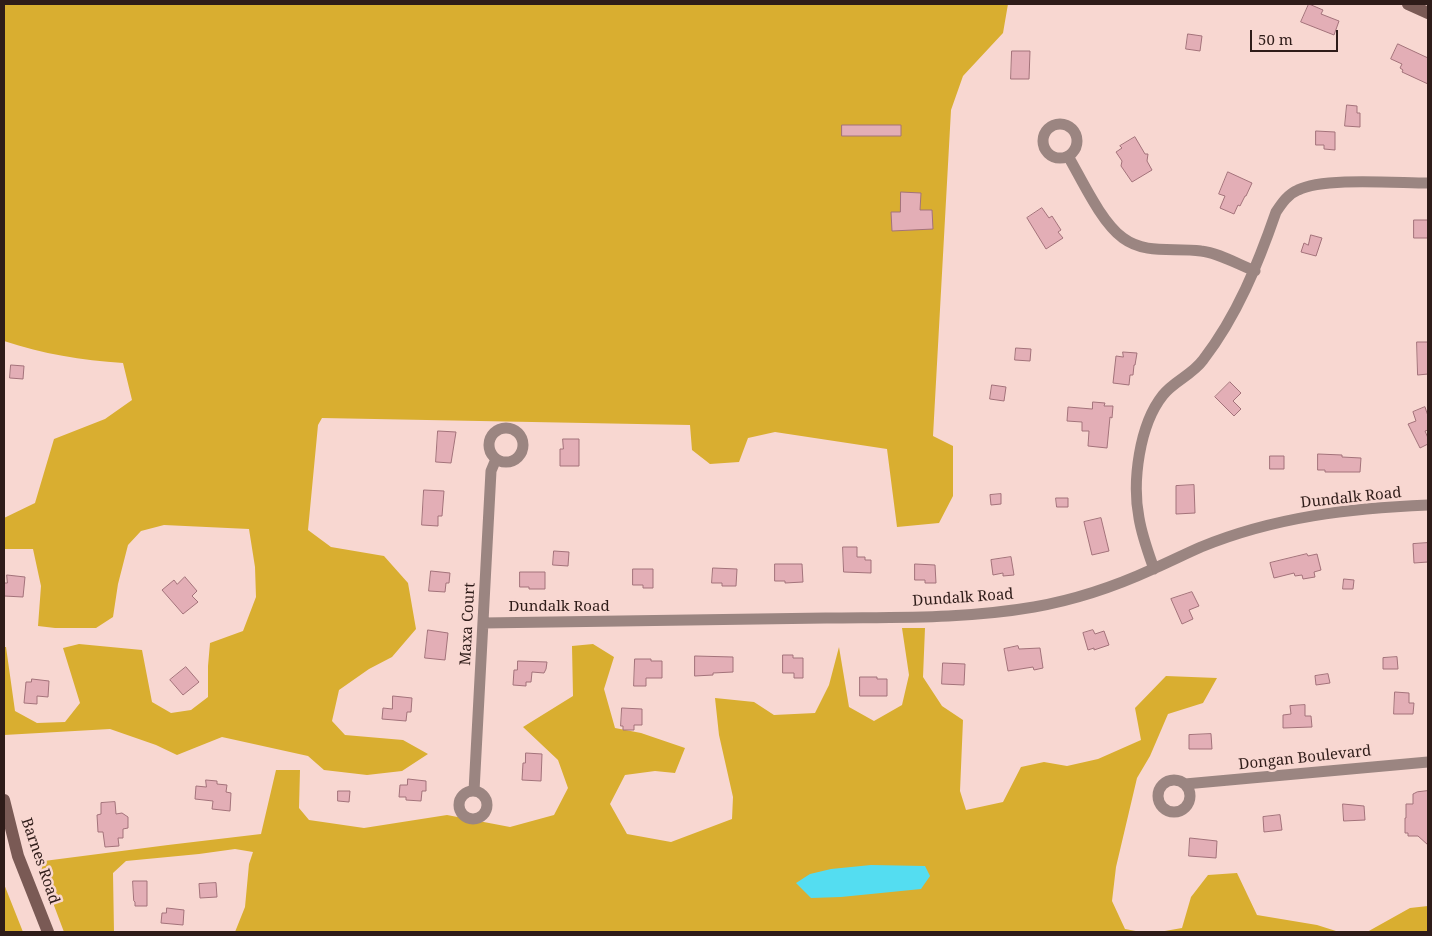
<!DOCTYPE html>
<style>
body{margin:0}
#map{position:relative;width:1432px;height:936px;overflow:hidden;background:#f8d7d1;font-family:"Noto Serif",serif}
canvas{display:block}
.frame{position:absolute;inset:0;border:5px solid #2f1c19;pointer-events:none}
.scale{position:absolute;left:1250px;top:30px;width:88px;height:22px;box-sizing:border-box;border:2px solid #2f1c19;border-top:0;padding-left:6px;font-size:15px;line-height:18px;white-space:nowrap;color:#2f1c19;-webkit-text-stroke:4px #f8d7d1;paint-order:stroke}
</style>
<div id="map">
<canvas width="1432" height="936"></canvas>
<div class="frame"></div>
<div class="scale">50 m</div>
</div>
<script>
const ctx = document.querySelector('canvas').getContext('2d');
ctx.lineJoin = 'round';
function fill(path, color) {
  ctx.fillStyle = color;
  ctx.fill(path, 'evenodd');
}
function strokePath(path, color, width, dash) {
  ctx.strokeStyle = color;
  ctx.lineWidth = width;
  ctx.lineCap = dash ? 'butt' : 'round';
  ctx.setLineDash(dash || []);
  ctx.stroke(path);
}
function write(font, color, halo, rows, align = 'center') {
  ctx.font = font + ' "Noto Serif",serif';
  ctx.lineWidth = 5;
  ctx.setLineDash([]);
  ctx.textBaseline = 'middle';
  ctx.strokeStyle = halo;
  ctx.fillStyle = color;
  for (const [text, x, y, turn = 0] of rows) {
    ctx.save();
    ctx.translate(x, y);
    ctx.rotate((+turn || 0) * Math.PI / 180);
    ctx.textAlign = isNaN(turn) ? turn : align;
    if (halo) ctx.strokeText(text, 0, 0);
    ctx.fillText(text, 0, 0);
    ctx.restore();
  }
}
fill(new Path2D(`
 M4,4H1008L1003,33L963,76L951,110L933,436L953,446V496L939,523L897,527L887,449L775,432L748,438L739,462L710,464L692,450L690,425L322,418L318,425L308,530L331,547L384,556L408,583L416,629L392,657L369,669L339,690L332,721L345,735L403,740L428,754L402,771L367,775L324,770L308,756L222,737L177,755L156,745L110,729L4,735V647H6L15,711L37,723L65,722L80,703L63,648L79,644L142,650L152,702L171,713L191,710L208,697V666L210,643L243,631L256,597L255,567L249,529L164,525L141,531L128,545L118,584L113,617L96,628H55L38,626L41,586L33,549H4V518L35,503L54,439L105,419L132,400L123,363C81,360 43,354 4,341Z
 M902,628H925L923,677L942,706L963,720L960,791L966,810L1003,802L1021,767L1044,762L1067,766L1098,759L1141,740L1135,708L1166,676L1217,678L1203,703L1168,714L1150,756L1137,778L1116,867L1112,901L1125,929L1141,932H233H235L245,907L249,864L253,852L235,849L199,854L126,861L113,873L114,932H64L41,871L44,861L168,845L261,834L276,770H300L299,808L309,820L364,828L447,815L510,827L554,815L568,788L558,760L523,727L573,696L572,646L593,644L614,657L604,689L615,728L641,733L685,748L675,773L655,771L625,775L610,804L627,834L671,842L732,819L733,797L719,735L715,698L754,702L774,715L815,713L829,685L839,647L849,707L874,721L902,705L909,675Z
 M1237,873L1257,915L1317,925L1336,931L1367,932L1410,908L1428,906V932H1159L1182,928L1191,897L1208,875Z
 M4,884L23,932H4Z`), '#d9ae30');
fill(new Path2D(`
 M871,865L925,866L930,876L921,889L841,897L811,898L796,883L810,874L831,869Z`), '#54ddf1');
const building = new Path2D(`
 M1309,4L1323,10L1321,14L1339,21L1334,35L1301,22Z
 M1188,34L1202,36L1200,51L1186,49Z
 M1398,44L1428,58V84L1402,72L1403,70L1400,68L1402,64L1391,59Z
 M1012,51H1030L1029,79H1011Z
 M1347,105L1357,106V113H1360V127L1345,126Z
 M842,125H901V136H842Z
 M1316,131L1335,132V150L1324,149V145H1316Z
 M1135,137L1145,154H1148L1147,161L1152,170L1132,182L1121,166L1122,161L1116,152L1122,148L1120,146Z
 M1228,172L1252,183L1246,196H1245L1240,206L1238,205L1234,214L1220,208L1225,196L1219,194Z
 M901,192L921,193L920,210H932L933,229L892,231L891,212H900Z
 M1042,208L1049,218L1052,216L1061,230L1058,232L1063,238L1046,249L1027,218Z
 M1414,220H1428V238H1414Z
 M1311,235L1322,238L1316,256L1301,252L1304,243L1308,245Z
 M1417,342H1428V374L1418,375Z
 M1016,348L1031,349L1030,361L1015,360Z
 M1123,352L1137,353L1135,365H1134L1133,375H1130L1129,385L1113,383L1116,356L1123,357Z
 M11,365L24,366L23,379L10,378Z
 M1230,382L1241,393L1233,401L1241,409L1234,416L1215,397Z
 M992,385L1006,387L1004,401L990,399Z
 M1093,402L1105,403L1104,406H1113L1112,418L1110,417L1107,448L1088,446L1089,431H1082V422L1067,421L1068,407L1092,409Z
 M1425,407L1428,416V430L1425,431L1428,438V444L1420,448L1408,424L1416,421L1413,412Z
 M438,431L456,432L451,463L436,462Z
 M563,439H579V466H560V449H563Z
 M1318,454L1342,455V457L1361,458L1360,472H1325V470H1318Z
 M1270,456H1284V469H1270Z
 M1194,485L1195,513L1176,514V486Z
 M424,490L444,491L442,516H438V526L422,525Z
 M1001,494V504L991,505L990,495Z
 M1056,498H1068V507H1057Z
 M1101,518L1109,551L1092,555L1084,522Z
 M1428,543V562L1414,563L1413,544Z
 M843,547H857V557H865V560H871V573L844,572Z
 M554,551L569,552L568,566L553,565Z
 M1307,554L1308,556L1317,554L1321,570L1314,572L1315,577L1303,579L1302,575L1295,576L1294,573L1274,578L1270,563Z
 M1011,557L1014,575L1003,576V573L993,575L991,560Z
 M775,564H802L803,582L785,583V581H775Z
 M915,564L935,565L936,583H925V580H915Z
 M713,568L737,569L736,586H722V583H712Z
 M633,569H653V588H643V585H633Z
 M431,571L450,573L449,583H446L445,592L429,591Z
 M520,572H545V589H529V587H520Z
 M7,575L25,577L23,597L4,596V583H7Z
 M185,577L197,591L192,596L198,602L183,614L162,590L174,580L177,584Z
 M1344,579L1354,580L1353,589H1343Z
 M1192,592L1199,606L1189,610L1193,619L1182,624L1171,599Z
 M428,630L448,633L445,660L425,658Z
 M1093,630L1095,634L1104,631L1109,645L1094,650V648L1088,650L1083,633Z
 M1018,646L1019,649L1040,648L1043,668L1034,670L1033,667L1008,671L1004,649Z
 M783,655H793V658H803V678H794V673H783Z
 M695,656L733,657V672L713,673V675L695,676Z
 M1397,657L1398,669H1383V658Z
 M635,659H651V661H662V678H646V686H634Z
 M518,661L547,662L546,669L544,673L532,672L531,682H526V686L513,685L514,670H517Z
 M943,663L965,664L964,685L942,684Z
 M186,667L199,682L183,695L170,680Z
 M1328,674L1330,683L1316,685L1315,676Z
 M860,677H877V679H887V696H860Z
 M32,679L49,681L48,697L37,696V704L24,703L26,682H31Z
 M1395,692L1409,693V703H1414L1413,714H1394Z
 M393,696L412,698L411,712H407L406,721L382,719L383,708L392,709Z
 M1305,705V716H1311L1312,727L1283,728V715L1291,714L1290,706Z
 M622,708L642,709V725H634V730H623V726H621Z
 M1211,734L1212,749H1189V735Z
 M526,753L542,754L541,781L522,780L523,763H525Z
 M408,779L426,781V791H422L421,801L406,800V797H399L400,785H407Z
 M206,780L217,781V784L227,785L226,792L231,793L230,811L212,809L213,801L195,799L196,786L206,787Z
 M338,791H350L349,802L338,801Z
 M1428,791V845L1418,836H1408V833H1405V818H1406V804H1413V794L1417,792Z
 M115,802L116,814L122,813L128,817V828L123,829V838H118L119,846L105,847L103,832H98L97,815L101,814V803Z
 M1343,804L1364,806L1365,820L1344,821Z
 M1280,815L1282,830L1264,832L1263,817Z
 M1190,838L1217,841L1216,858L1189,856Z
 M133,881H147V906H135V902L134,901Z
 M216,883L217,897L200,898L199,884Z
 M167,908L184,910L183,925L161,923L162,913H166Z`);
fill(building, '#e3aeb6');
strokePath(building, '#a3727a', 1);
strokePath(new Path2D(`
 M1043 141a17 17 0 1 1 34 0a17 17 0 1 1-34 0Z
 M1068,156C1082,180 1101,222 1123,238C1146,255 1174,247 1201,251C1219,253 1237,264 1255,271
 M489 445a17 17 0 1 1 34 0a17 17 0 1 1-34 0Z
 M1154,569C1148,552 1142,536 1139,518C1132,482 1139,425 1163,395C1174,381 1192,375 1203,360C1237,316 1258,264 1276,212C1282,203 1288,194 1298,190C1323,177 1397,183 1428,183
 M483,623C598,622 712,620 826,618C895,617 965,619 1034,607C1074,600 1116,586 1153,569C1169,562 1185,554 1201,547C1274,517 1351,508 1428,505
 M1158 796a16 16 0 1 1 32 0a16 16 0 1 1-32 0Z
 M1185,784L1428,762
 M459 805a14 14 0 1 1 28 0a14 14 0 1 1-28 0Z
 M474,791L491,471L496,459`), '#9b8581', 11);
strokePath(new Path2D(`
 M1408,4L1428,13
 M4,800L18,856L48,932`), '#7a5a55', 12);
write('15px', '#2f1c19', '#f8d7d1', [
 ["Dundalk Road",1351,498,-6],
 ["Dundalk Road",963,598,-4],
 ["Dundalk Road",559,607],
 ["Maxa Court",468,624,-87],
 ["Dongan Boulevard",1305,758,-6],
 ["Barnes Road",40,861,71]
]);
</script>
